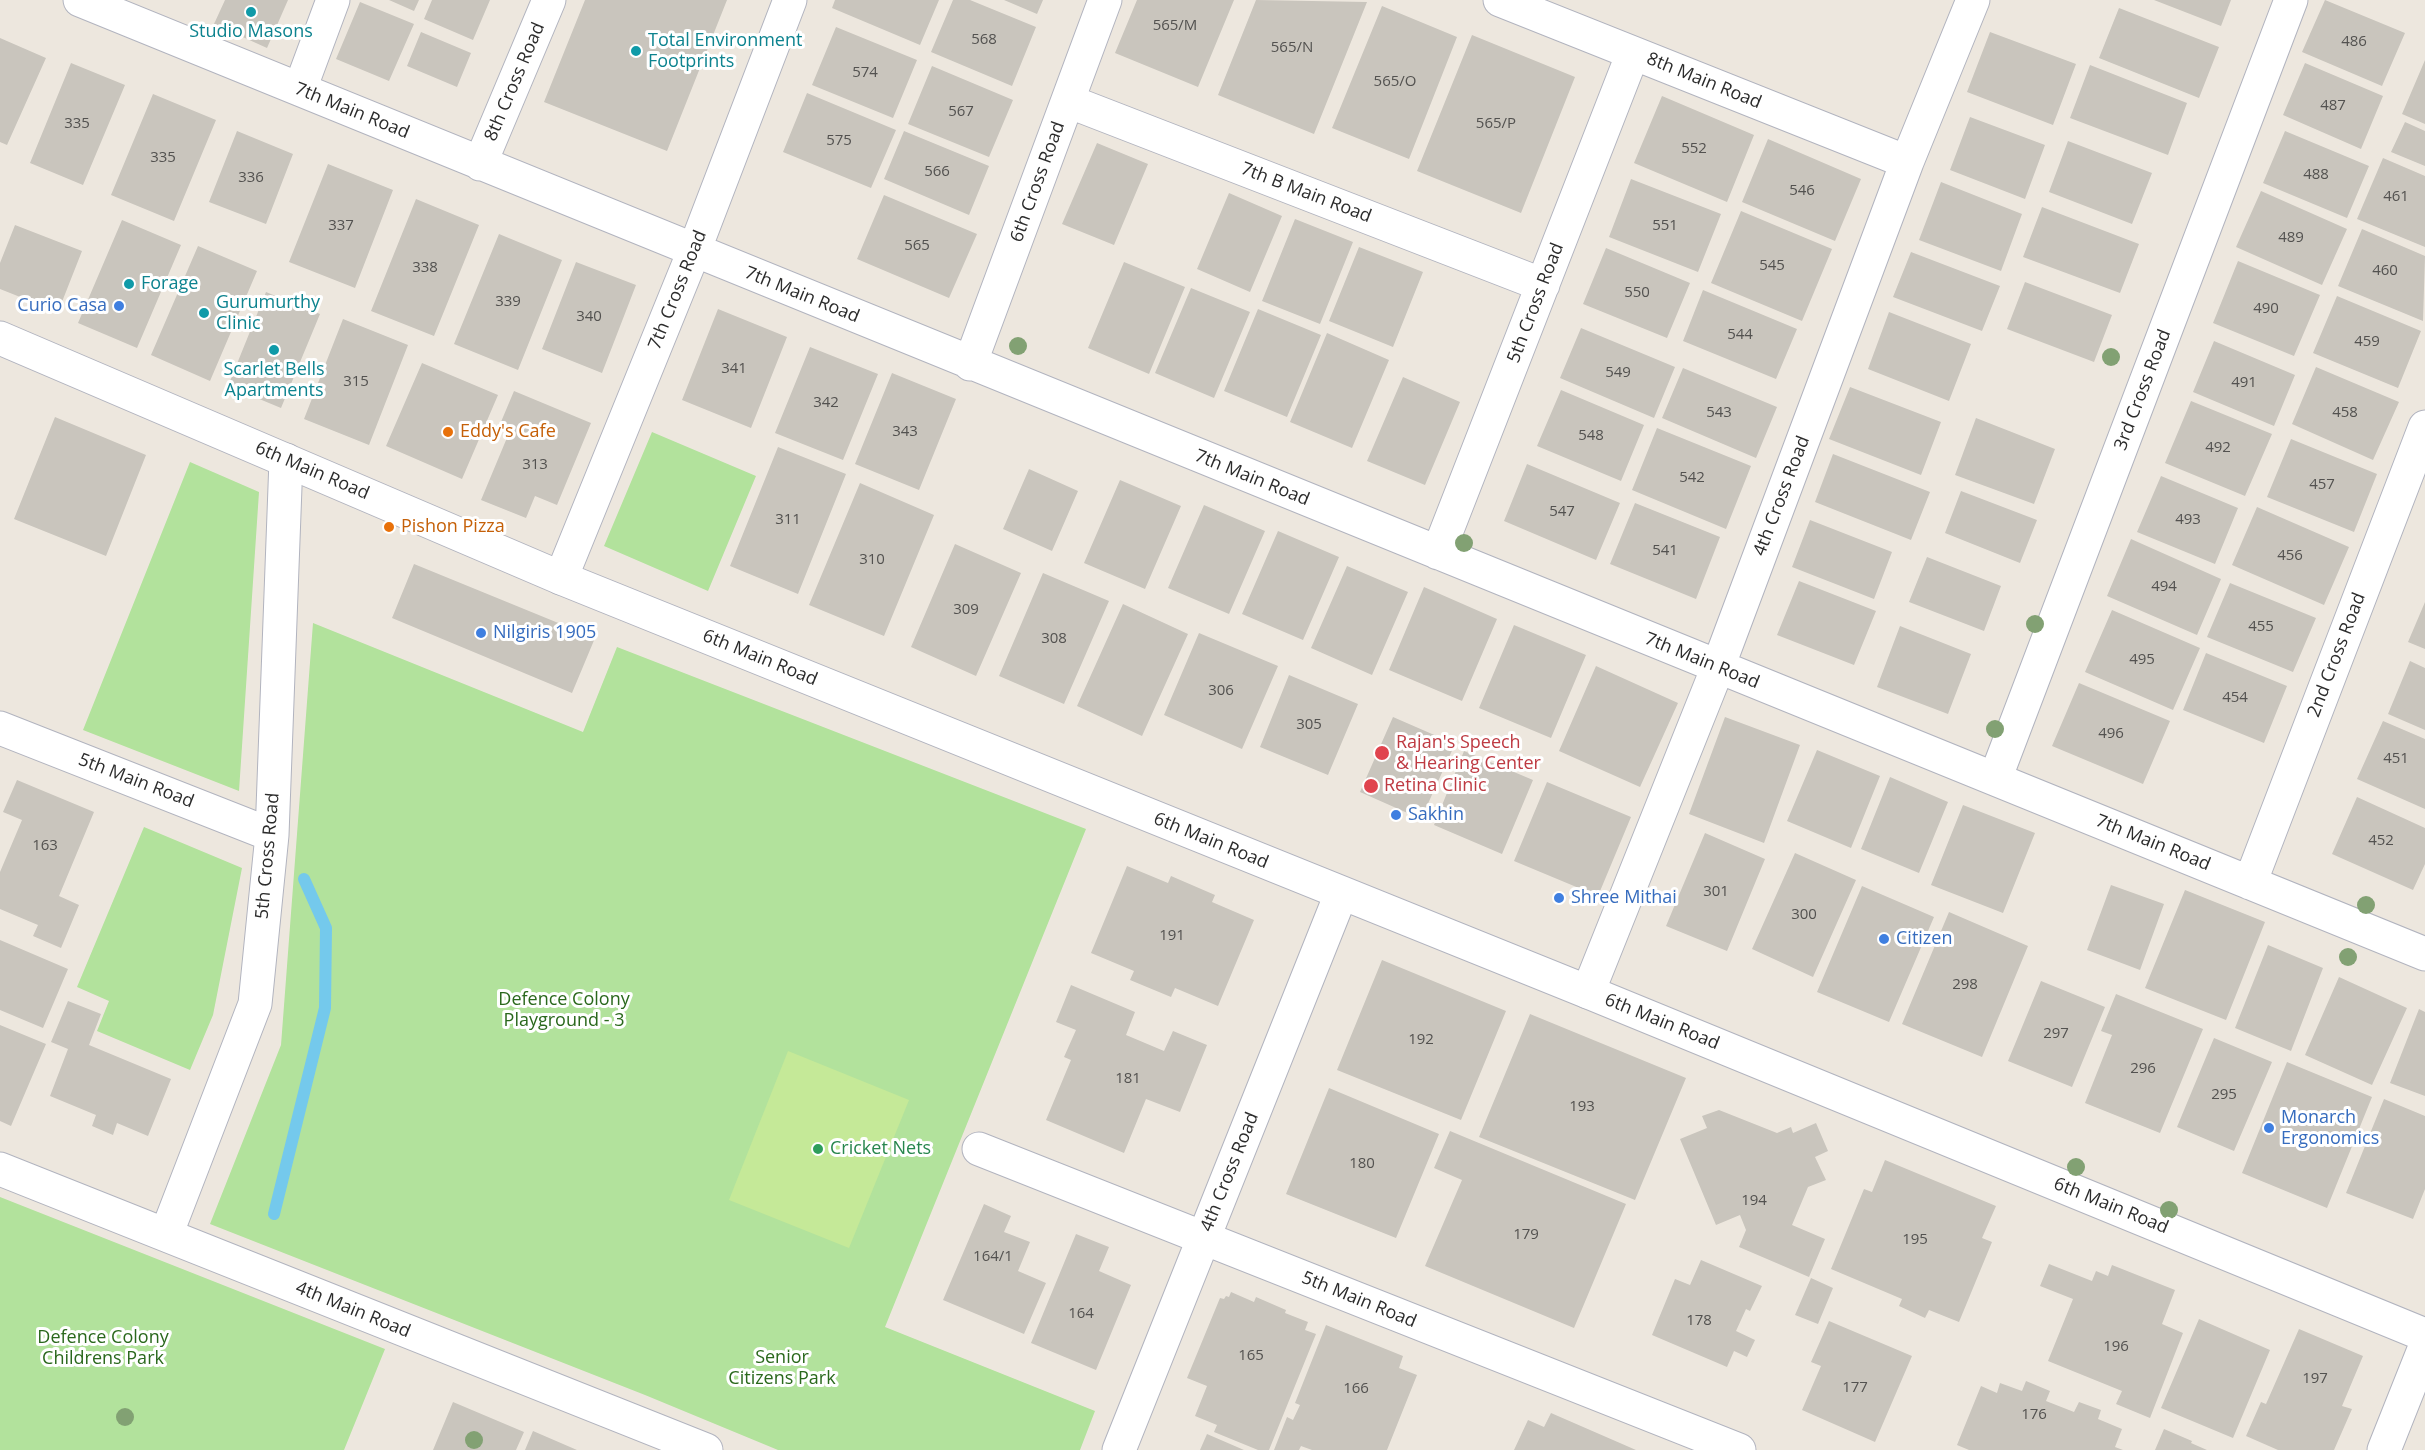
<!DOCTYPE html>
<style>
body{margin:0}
canvas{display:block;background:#ede7de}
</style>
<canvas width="2425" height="1450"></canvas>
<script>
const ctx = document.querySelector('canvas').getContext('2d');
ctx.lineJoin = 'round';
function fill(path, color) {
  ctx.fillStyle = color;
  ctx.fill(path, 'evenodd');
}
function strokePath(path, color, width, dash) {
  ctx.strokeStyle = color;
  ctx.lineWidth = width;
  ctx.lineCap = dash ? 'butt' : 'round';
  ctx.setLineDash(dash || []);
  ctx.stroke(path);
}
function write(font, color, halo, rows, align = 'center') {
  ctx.font = font + ' "Open Sans",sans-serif';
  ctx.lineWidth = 6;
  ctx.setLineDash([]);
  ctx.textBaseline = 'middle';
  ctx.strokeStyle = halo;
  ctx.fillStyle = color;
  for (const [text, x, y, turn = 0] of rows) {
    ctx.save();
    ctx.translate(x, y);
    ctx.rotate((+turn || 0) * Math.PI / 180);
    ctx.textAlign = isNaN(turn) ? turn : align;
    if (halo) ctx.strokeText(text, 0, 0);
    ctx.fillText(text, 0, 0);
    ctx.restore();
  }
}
fill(new Path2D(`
 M652,432L756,476L708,591L604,546Z
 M190,462L259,492L239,791L83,730Z
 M313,623L583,732L617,647L1086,829L885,1327L1095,1411L1080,1450H778L645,1395L210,1224L281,1045Z
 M144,827L242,868L213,1015L190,1070L97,1031L109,1001L77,987Z
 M0,1197L385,1349L344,1450H0Z`), '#b2e29c');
fill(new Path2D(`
 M788,1051L909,1100L849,1248L729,1200Z`), '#c5e998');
strokePath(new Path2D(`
 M274,1214L325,1008L326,928L304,879`), '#74c9ec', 12);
fill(new Path2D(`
 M225,0H288L267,48L214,24Z
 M389,0H419L414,11Z
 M432,0H490L473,40L424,19Z
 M585,0H727L667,151L544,102Z
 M835,0H939L920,45L832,8Z
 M953,0H970L1036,27L1012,86L931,52Z
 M1004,0H1043L1037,14Z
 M1137,0H1234L1198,87L1115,53Z
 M1256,0L1367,2L1314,134L1218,95Z
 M2154,0H2231L2221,26Z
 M2325,0L2405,33L2382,86L2302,52Z
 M360,2L414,24L389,81L336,59Z
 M1382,6L1457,37L1409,159L1332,128Z
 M2119,8L2219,47L2199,98L2099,58Z
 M836,27L917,60L893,118L812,85Z
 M421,32L471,53L457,87L407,66Z
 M1990,32L2076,64L2053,125L1967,92Z
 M1472,35L1575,77L1521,213L1417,171Z
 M0,38L46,58L7,145L0,142Z
 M2425,60V124L2402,114Z
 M71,63L125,85L83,185L30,163Z
 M2305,63L2383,96L2361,149L2283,115Z
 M2090,65L2187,103L2168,155L2070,118Z
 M932,66L1013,100L989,157L908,124Z
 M807,93L896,130L871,188L783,152Z
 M153,94L216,120L174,221L111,195Z
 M1662,96L1754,135L1727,202L1634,163Z
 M1970,117L2045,145L2025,199L1950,170Z
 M2405,122L2425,131V166L2391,152Z
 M237,131L293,154L266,224L209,202Z
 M904,131L989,166L969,215L884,179Z
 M2285,131L2369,166L2347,218L2263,183Z
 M1768,139L1861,179L1835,241L1742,202Z
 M2068,141L2152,173L2132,224L2049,192Z
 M1097,143L1148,164L1114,245L1062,224Z
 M2383,158L2425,176V247L2357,219Z
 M328,164L393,190L355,288L289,262Z
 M1631,179L1721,214L1698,272L1609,237Z
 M1941,182L2022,214L2001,271L1919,240Z
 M2261,191L2347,229L2322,285L2236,247Z
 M1229,193L1282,216L1250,292L1197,269Z
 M884,195L977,234L949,298L857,259Z
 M416,199L479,225L434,336L371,311Z
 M2042,207L2139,244L2120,293L2023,257Z
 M1741,211L1832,249L1802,321L1711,283Z
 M1295,219L1353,242L1320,324L1262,301Z
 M122,220L181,245L137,348L78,323Z
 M15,225L82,251L58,312L0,289V263Z
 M2362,229L2425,256L2423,321L2338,286Z
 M499,234L562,260L518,370L454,344Z
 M198,246L257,271L210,381L151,355Z
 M1359,247L1423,272L1393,347L1329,321Z
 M1606,248L1690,283L1667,338L1583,304Z
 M1911,252L2000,286L1982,331L1893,297Z
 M2238,261L2320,295L2294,356L2213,323Z
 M576,262L636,285L602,373L542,349Z
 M1124,262L1185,287L1149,374L1088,348Z
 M2025,282L2112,315L2094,362L2007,329Z
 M1191,288L1250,312L1214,398L1155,373Z
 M1703,290L1797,329L1776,379L1683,341Z
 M266,292L320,314L281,408L228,386Z
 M2337,296L2421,331L2398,388L2313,353Z
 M718,309L787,337L751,428L682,400Z
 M1258,309L1321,335L1287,417L1224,391Z
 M1889,312L1971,344L1949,401L1868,369Z
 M343,319L408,345L369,445L304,419Z
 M1581,328L1675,367L1654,418L1560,378Z
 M1327,333L1389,360L1352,448L1290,422Z
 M2214,341L2295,375L2274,426L2193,392Z
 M810,347L878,374L843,460L775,433Z
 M422,363L498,395L462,479L386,446Z
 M2316,367L2399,402L2373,460L2292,424Z
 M1683,368L1777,407L1756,458L1662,418Z
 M892,373L956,399L919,490L855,464Z
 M1403,377L1460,402L1425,485L1367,461Z
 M1850,387L1941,422L1921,475L1829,439Z
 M1561,390L1644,425L1621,481L1537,446Z
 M514,391L591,423L557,505L535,496L526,518L481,500L509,433L498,429Z
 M2191,401L2272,434L2245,496L2165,463Z
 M55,417L146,455L106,556L14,519Z
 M1976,418L2055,449L2034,504L1955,475Z
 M1657,428L1751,466L1726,529L1632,490Z
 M2291,439L2377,474L2354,532L2267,497Z
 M778,447L846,474L798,594L730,566Z
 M1833,454L1930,492L1911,540L1815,502Z
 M1527,464L1620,503L1596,560L1504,521Z
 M1029,469L1078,491L1052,551L1003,529Z
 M2161,476L2238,508L2215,564L2137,532Z
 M1120,480L1181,506L1145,589L1084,563Z
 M860,483L934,515L884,636L809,605Z
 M1961,491L2037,520L2020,563L1945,533Z
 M1635,503L1720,537L1696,599L1610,564Z
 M1204,505L1265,531L1229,614L1168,588Z
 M2257,507L2349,547L2324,605L2232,565Z
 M1810,520L1892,552L1874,599L1792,567Z
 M1278,531L1339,557L1303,640L1242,614Z
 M2131,539L2221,579L2197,635L2107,596Z
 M955,544L1021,573L976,676L911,647Z
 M1927,557L2001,586L1984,631L1909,602Z
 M414,564L595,638L572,693L392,618Z
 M1347,566L1408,592L1372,675L1311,648Z
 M1043,573L1109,601L1064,704L999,676Z
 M1799,581L1876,611L1854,665L1777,635Z
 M2230,583L2316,618L2293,672L2207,637Z
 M1424,587L1497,619L1462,701L1389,670Z
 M2425,602V649L2408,642Z
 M1123,604L1188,634L1142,736L1077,706Z
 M2112,610L2200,648L2173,710L2085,672Z
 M1514,625L1586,655L1551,738L1479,708Z
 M1900,626L1971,654L1948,714L1877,687Z
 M1199,633L1278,666L1242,749L1164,715Z
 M2206,653L2287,686L2264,743L2183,710Z
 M2410,661L2425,668V730L2388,714Z
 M1596,666L1678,703L1640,787L1559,751Z
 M1289,675L1358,704L1328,775L1260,747Z
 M2079,683L2170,721L2143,784L2052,746Z
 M1393,717L1455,744L1421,819L1360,792Z
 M1725,717L1800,745L1764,843L1689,814Z
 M2383,721L2425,739V809L2357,779Z
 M1817,750L1880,776L1851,848L1787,821Z
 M1464,751L1533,780L1502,854L1434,825Z
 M1890,777L1948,802L1919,873L1861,849Z
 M17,780L94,812L59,896L79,905L61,948L33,936L38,925L0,909V872L22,820L3,812Z
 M1547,782L1631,817L1598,896L1514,861Z
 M2357,797L2425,828V864L2413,890L2332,854Z
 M1963,805L2035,833L2003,913L1931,885Z
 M1705,833L1765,859L1727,951L1666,926Z
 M1795,853L1856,880L1813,977L1752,949Z
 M1127,866L1168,883L1171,876L1215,895L1212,902L1254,920L1218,1006L1175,988L1171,997L1130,980L1134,971L1091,953Z
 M2111,885L2164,904L2140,970L2087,950Z
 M1862,886L1934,917L1889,1022L1817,992Z
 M2185,890L2265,922L2226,1020L2145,988Z
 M1949,912L2028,946L1982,1057L1902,1024Z
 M0,940L68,969L43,1028L0,1010Z
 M2268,945L2323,968L2291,1051L2235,1028Z
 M1382,960L1506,1011L1461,1120L1337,1070Z
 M2339,977L2407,1008L2372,1085L2305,1055Z
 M2041,981L2105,1007L2072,1087L2008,1061Z
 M1071,985L1135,1012L1126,1035L1164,1051L1173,1031L1207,1045L1180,1112L1146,1099L1124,1153L1046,1120L1071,1060L1064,1057L1076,1030L1056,1022Z
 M2116,994L2203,1029L2160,1133L2085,1103L2112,1035L2101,1031Z
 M68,1001L101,1014L89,1045L171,1079L148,1136L117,1123L113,1135L92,1126L96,1115L50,1096L68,1049L51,1042Z
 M2419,1009L2425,1012V1096L2390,1083Z
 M1530,1014L1686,1078L1635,1200L1479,1137Z
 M0,1025L46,1044L11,1126L0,1121Z
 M2214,1038L2272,1062L2234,1151L2177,1127Z
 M2287,1062L2372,1097L2327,1208L2242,1173Z
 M1329,1088L1439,1134L1396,1238L1286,1194Z
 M2384,1099L2425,1116V1189L2413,1219L2346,1193Z
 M1719,1110L1777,1133L1791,1127L1793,1133L1816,1123L1828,1151L1815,1157L1826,1180L1808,1187L1792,1225L1825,1239L1809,1277L1739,1247L1746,1230L1740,1215L1716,1225L1680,1139L1707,1128L1702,1116Z
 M1450,1131L1626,1204L1574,1328L1425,1266L1462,1180L1434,1168Z
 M1885,1160L1996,1206L1982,1238L1992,1242L1959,1322L1929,1310L1925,1318L1899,1306L1902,1299L1831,1269L1864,1189L1872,1192Z
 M984,1204L1011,1216L1004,1232L1030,1242L1018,1271L1046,1283L1024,1334L943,1300Z
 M1076,1234L1109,1247L1099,1271L1131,1285L1096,1370L1031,1343Z
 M1701,1260L1762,1286L1750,1311L1746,1309L1736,1331L1755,1340L1747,1357L1734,1351L1727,1367L1652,1335L1675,1279L1690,1285Z
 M2049,1264L2092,1281L2096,1271L2108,1276L2112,1265L2175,1290L2162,1324L2183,1333L2150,1418L2116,1404L2122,1391L2048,1361L2073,1299L2040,1286Z
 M1811,1278L1833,1288L1818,1324L1795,1315Z
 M1231,1292L1254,1302L1256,1297L1286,1310L1285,1313L1308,1322L1305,1330L1316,1334L1269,1450H1258L1214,1432L1217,1425L1195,1416L1207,1386L1187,1378L1220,1298L1224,1299L1226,1296L1229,1297Z
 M2199,1319L2270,1350L2233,1438L2161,1408Z
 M1829,1321L1912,1356L1875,1442L1802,1410L1821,1366L1811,1362Z
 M1326,1325L1403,1356L1399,1368L1417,1375L1387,1450H1312L1301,1446L1299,1450H1274L1287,1417L1293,1420L1300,1405L1295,1403Z
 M2299,1329L2363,1356L2342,1406L2352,1409L2334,1450H2278L2246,1436L2261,1402L2266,1404Z
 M2026,1381L2050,1391L2046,1401L2074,1412L2079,1402L2101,1410L2098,1419L2122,1429L2115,1447L2123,1450H1969L1957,1445L1981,1386L1997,1393L2000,1383L2022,1391Z
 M453,1402L524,1432L516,1450H433Z
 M1551,1413L1636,1450H1514L1528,1420L1544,1427Z
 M2164,1429L2192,1441L2191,1443L2207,1450H2155Z
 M533,1431L577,1450H525Z
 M1207,1434L1244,1450H1200Z`), '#c9c5bd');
const street = new Path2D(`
 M80,0L2425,954
 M1500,0L1907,162
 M300,89L333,0
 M1068,101L1543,285
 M480,164L549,0
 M970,364L1105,0
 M1438,553L1633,53
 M561,578L694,251L790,0
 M0,728L272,835
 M1995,779L2291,0
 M2250,883L2425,427
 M1588,992L1718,667L1907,162L1973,0
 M979,1149L1739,1450
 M0,1169L706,1450
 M166,1235L255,1004L272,835L286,460
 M1119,1450L1341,894
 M2384,1450L2425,1347`);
const secondary = new Path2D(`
 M0,338L561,578L1588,992L2425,1335`);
strokePath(street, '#b2b4bf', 35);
strokePath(secondary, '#b2b4bf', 35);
strokePath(street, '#fff', 33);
strokePath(secondary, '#fff', 33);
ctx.fillStyle = '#82a173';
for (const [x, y] of [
 [1018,346],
 [2111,357],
 [1464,543],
 [2035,624],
 [1995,729],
 [2366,905],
 [2348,957],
 [2076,1167],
 [2169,1210],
 [125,1417],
 [474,1440]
]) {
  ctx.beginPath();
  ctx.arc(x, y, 9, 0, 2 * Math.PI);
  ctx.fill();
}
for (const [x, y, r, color] of [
 [251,12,6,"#0f9aa8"],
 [636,51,6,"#0f9aa8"],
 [129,284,6,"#0f9aa8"],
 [119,306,6,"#3f7fe0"],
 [204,313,6,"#0f9aa8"],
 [274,350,6,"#0f9aa8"],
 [448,432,6,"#e8710a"],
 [389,527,6,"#e8710a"],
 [481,633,6,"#3f7fe0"],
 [1382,753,8,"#e0444e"],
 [1371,786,8,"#e0444e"],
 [1396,815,6,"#3f7fe0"],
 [1559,898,6,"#3f7fe0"],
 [1884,939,6,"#3f7fe0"],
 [2269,1128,6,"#3f7fe0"],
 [818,1149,6,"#2e9e5b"]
]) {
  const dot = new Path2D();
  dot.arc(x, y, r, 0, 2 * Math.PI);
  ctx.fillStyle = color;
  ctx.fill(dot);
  strokePath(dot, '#fff', 2);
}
write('15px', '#535250', null, [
 ["565/M",1175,26],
 ["568",984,40],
 ["486",2354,42],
 ["565/N",1292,48],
 ["574",865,73],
 ["565/O",1395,82],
 ["487",2333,106],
 ["567",961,112],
 ["335",77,124],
 ["565/P",1496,124],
 ["575",839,141],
 ["552",1694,149],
 ["335",163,158],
 ["566",937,172],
 ["488",2316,175],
 ["336",251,178],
 ["546",1802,191],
 ["461",2396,197],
 ["337",341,226],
 ["551",1665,226],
 ["489",2291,238],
 ["565",917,246],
 ["545",1772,266],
 ["338",425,268],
 ["460",2385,271],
 ["550",1637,293],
 ["339",508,302],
 ["490",2266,309],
 ["340",589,317],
 ["544",1740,335],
 ["459",2367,342],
 ["341",734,369],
 ["549",1618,373],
 ["315",356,382],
 ["491",2244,383],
 ["342",826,403],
 ["543",1719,413],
 ["458",2345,413],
 ["343",905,432],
 ["548",1591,436],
 ["492",2218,448],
 ["313",535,465],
 ["542",1692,478],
 ["457",2322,485],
 ["547",1562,512],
 ["311",788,520],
 ["493",2188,520],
 ["541",1665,551],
 ["456",2290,556],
 ["310",872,560],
 ["494",2164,587],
 ["309",966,610],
 ["455",2261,627],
 ["308",1054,639],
 ["495",2142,660],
 ["306",1221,691],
 ["454",2235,698],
 ["305",1309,725],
 ["496",2111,734],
 ["451",2396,759],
 ["452",2381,841],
 ["163",45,846],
 ["301",1716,892],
 ["300",1804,915],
 ["191",1172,936],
 ["298",1965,985],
 ["297",2056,1034],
 ["192",1421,1040],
 ["296",2143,1069],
 ["181",1128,1079],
 ["295",2224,1095],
 ["193",1582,1107],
 ["180",1362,1164],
 ["194",1754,1201],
 ["179",1526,1235],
 ["195",1915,1240],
 ["164/1",993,1257],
 ["164",1081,1314],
 ["178",1699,1321],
 ["196",2116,1347],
 ["165",1251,1356],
 ["197",2315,1379],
 ["177",1855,1388],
 ["166",1356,1389],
 ["176",2034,1415]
]);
write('18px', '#0d838f', '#fff', [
 ["Studio Masons",251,32,"center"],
 ["Total Environment",648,41],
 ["Footprints",648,62],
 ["Forage",141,284],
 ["Gurumurthy",216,303],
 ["Clinic",216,324],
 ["Scarlet Bells",274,370,"center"],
 ["Apartments",274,391,"center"]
], 'left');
write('18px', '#2c2c2c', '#fff', [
 ["8th Main Road",1704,81,22],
 ["8th Cross Road",515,82,-67],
 ["7th Main Road",352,111,22],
 ["6th Cross Road",1038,182,-70],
 ["7th B Main Road",1306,193,21],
 ["7th Cross Road",678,290,-68],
 ["7th Main Road",802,295,22],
 ["5th Cross Road",1536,303,-69],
 ["3rd Cross Road",2143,390,-69],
 ["6th Main Road",312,471,23],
 ["7th Main Road",1252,478,22],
 ["4th Cross Road",1782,496,-69],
 ["2nd Cross Road",2337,655,-69],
 ["6th Main Road",760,658,22],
 ["7th Main Road",1702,661,22],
 ["5th Main Road",136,781,21],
 ["6th Main Road",1211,841,22],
 ["7th Main Road",2153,843,22],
 ["5th Cross Road",268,856,-85],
 ["6th Main Road",1662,1022,22],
 ["4th Cross Road",1230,1172,-68],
 ["6th Main Road",2111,1206,22],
 ["5th Main Road",1359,1300,22],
 ["4th Main Road",353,1310,22]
]);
write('18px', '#366cbe', '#fff', [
 ["Curio Casa",107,306,"right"],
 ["Nilgiris 1905",493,633],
 ["Sakhin",1408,815],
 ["Shree Mithai",1571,898],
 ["Citizen",1896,939],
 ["Monarch",2281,1118],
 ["Ergonomics",2281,1139]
], 'left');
write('18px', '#c56008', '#fff', [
 ["Eddy's Cafe",460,432],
 ["Pishon Pizza",401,527]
], 'left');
write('18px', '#be3a42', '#fff', [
 ["Rajan's Speech",1396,743],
 ["& Hearing Center",1396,764],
 ["Retina Clinic",1384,786]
], 'left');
write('18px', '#2a681c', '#fff', [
 ["Defence Colony",564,1000],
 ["Playground - 3",564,1021],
 ["Defence Colony",103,1338],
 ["Childrens Park",103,1359],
 ["Senior",782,1358],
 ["Citizens Park",782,1379]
]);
write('18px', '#27864d', '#fff', [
 ["Cricket Nets",830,1149]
], 'left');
</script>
